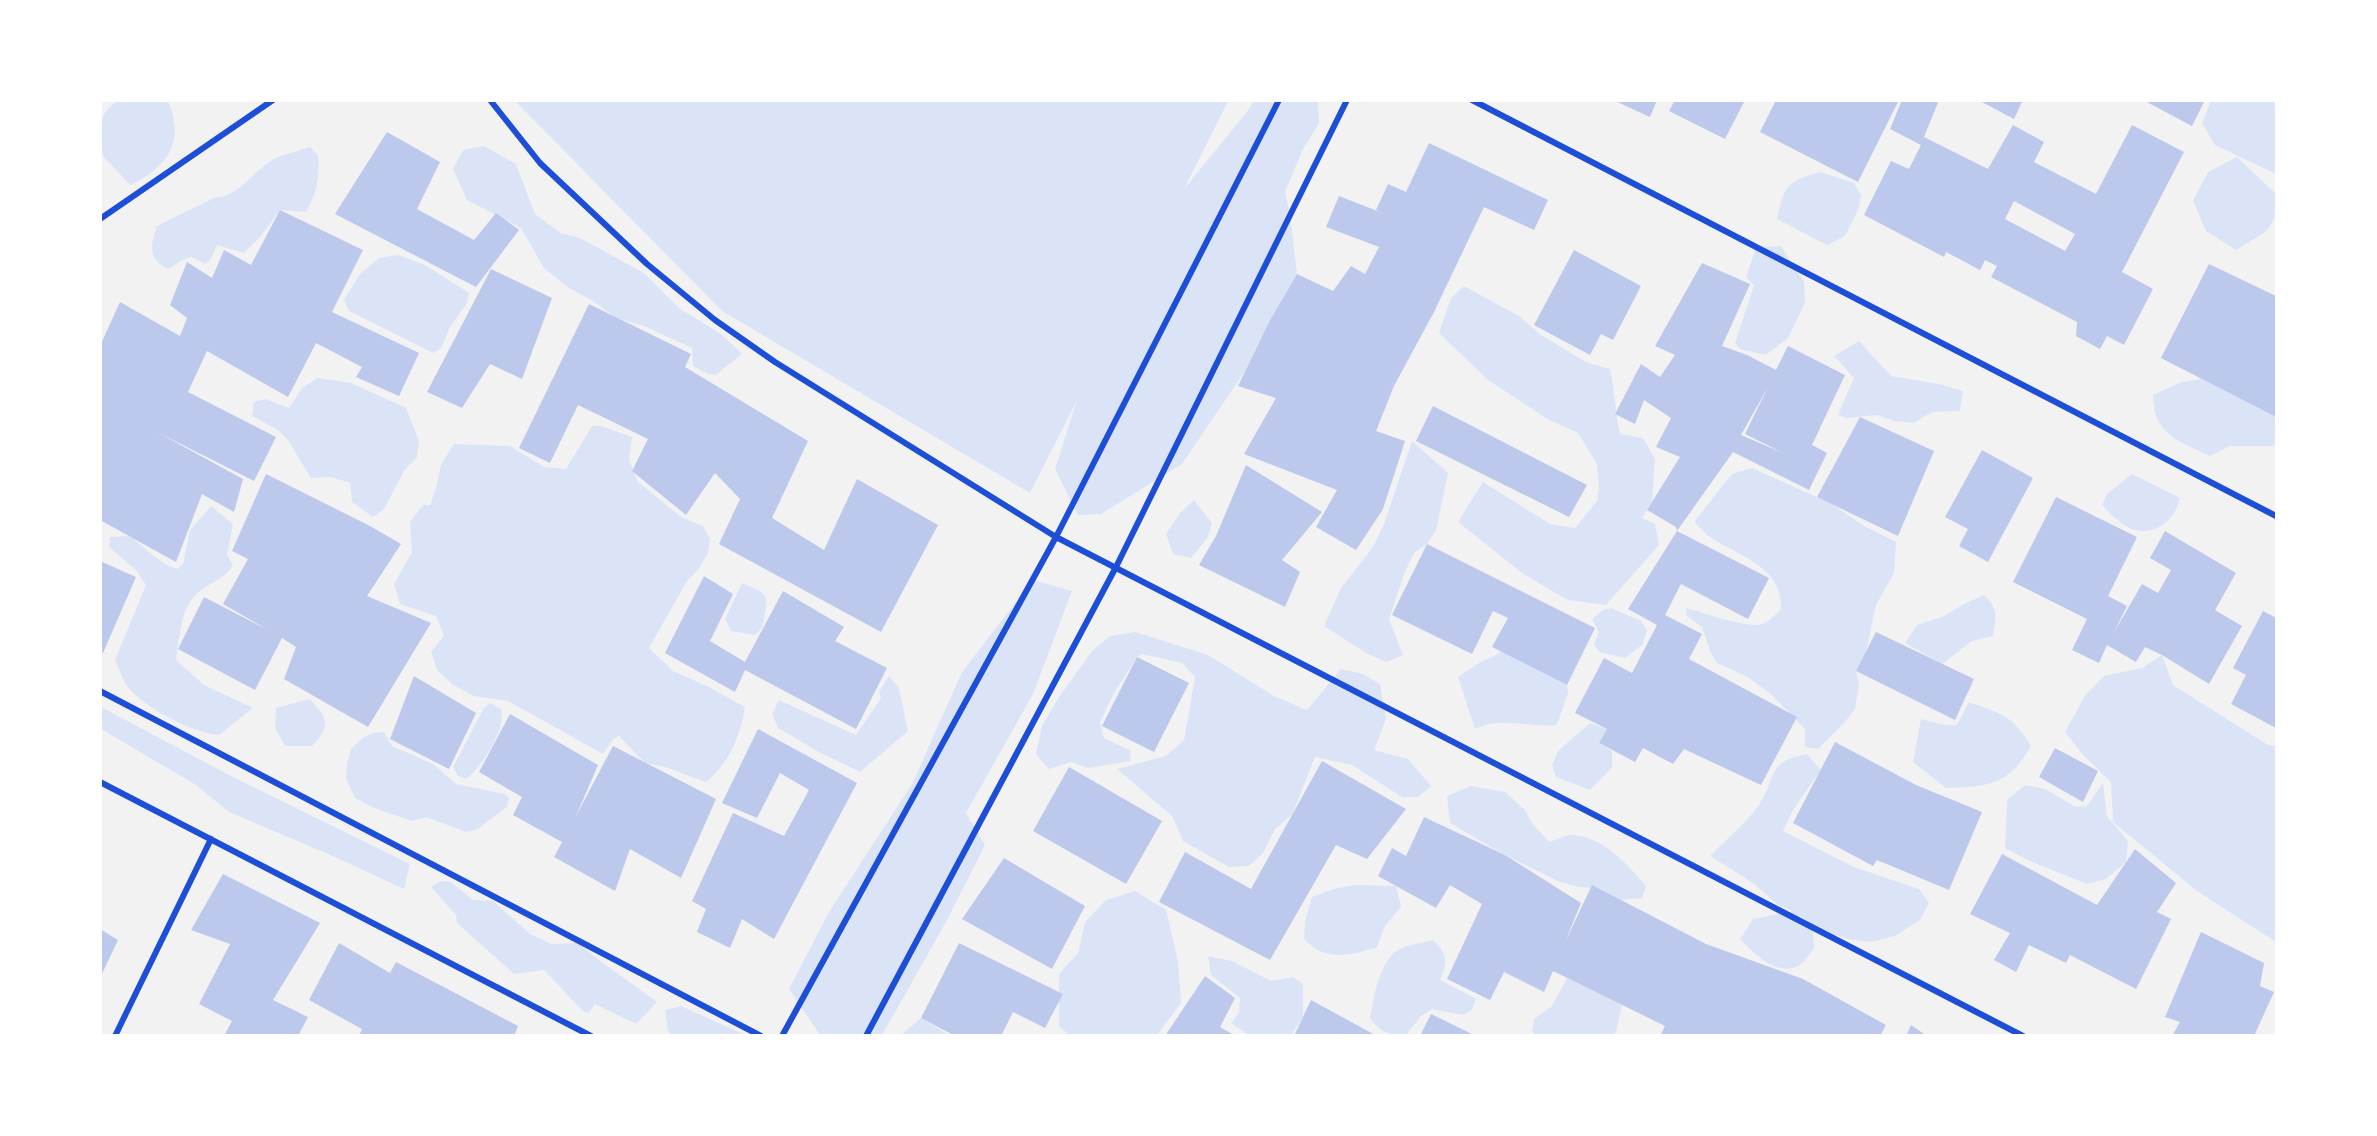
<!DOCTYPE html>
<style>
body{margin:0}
#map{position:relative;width:2377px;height:1136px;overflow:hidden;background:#f2f2f2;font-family:Commissioner,sans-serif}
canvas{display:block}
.frame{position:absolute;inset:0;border:102px solid #fff;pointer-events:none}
</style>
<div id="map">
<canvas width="2377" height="1136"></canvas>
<div class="frame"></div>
</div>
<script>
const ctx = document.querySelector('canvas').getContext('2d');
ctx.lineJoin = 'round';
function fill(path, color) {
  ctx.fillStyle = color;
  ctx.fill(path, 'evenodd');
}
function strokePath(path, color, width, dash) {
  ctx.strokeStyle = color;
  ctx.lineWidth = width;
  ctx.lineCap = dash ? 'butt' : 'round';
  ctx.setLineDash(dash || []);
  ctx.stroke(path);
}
fill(new Path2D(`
 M118,101H168C186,142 167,168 130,185L103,156C100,134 96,113 118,101Z
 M515,101H1228L1184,189L1250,108L1253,101H1318L1319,123L1302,151L1285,192L1290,215L1297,274L1269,322L1245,371L1182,464L1101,514L1078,515L1055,469L1077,400L1030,493L722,311Z
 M2211,101H2276V174L2215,145L2202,123Z
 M484,146L516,164L535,214L561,233L580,238L644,273L679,308L721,334L742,354L716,375L708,374L693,366L692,348L644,326L616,318L596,303L566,286L544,268L521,228L467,200L453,169L463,150Z
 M310,147L318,155C320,175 317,194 306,212L280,210L261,236L244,253L217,245L212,257L206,264L191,257L182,260L169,269C148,261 150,244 157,226L216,197C238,198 256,168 274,159C285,154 298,151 310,147Z
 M2237,157L2276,194C2277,232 2266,231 2236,250L2206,231L2193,201L2208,172Z
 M1820,172L1854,183L1861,195L1859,208L1845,236L1827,245L1777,219C1784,186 1787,181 1820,172Z
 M1781,246L1804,282L1805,303L1788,338L1766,355L1740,349L1735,343L1754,285L1746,277L1756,248Z
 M398,255L425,265L469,293L467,303L450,327L441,348L433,353L349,311L344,300L360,274L379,258Z
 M1464,286L1519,316L1541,335L1586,362L1610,369C1615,391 1615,412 1620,434L1643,438L1655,459L1652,501L1642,518L1655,524L1659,545L1606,605L1568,600L1559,595L1522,573L1458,522L1483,482L1550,524L1575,528L1597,501L1599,488L1597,464L1578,433L1549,420L1488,380L1439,333L1451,298Z
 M1859,341L1891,376L1939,384L1963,391L1960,411L1932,412L1914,423L1894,421L1877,415L1847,418L1838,415L1854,378L1834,356Z
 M318,378L351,383L406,408L419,441L417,457L404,471L384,509L373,517L352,502L350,483L331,477L311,478L288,440L278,430L252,416L254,402L265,399L289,408L302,388Z
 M2202,379L2276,417V444L2274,446H2230L2210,456C2179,441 2153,435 2153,395L2182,382Z
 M592,426H601L632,437L629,460L638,482L681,517L703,526L710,539L708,553L699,568L687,581L649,648L673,671L709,687L745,707C741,735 728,765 706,782L665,767L645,763L619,736L614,738L603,754L508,701L474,696L453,685L437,670L431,652L444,636L436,616L400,604L394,584L412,552L410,522L423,505H430L436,488L441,465L454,444L510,446L544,467L566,469Z
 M1412,441L1448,473L1436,531L1427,544L1414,553L1404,574L1389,619L1403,655L1386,662L1366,653L1324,626L1341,588L1373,547L1384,524Z
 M1752,468L1830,503L1864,526L1896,542L1894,573L1876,605L1866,652L1856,671L1859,685L1855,709L1845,722L1818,749L1805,747V729L1771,694L1746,676L1717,663L1710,651L1702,627L1687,616L1686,608C1701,612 1749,629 1762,624C1769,622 1775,615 1781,609C1783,569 1744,558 1715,540C1707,536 1701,528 1694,522L1732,474Z
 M2132,474L2180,498C2175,519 2158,535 2136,530C2124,528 2110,513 2102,505L2107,494Z
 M1194,500L1212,523L1208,537L1191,558L1173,554L1166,534L1180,513Z
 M211,506L233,524L227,555L233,565C226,578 211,582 200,591C180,606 180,637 176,660L204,685L253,708L219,735C193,733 144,708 127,686C122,679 119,668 115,660L146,585L136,570L109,547L110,537L130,536C146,549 159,563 177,569L183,564L190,530Z
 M1033,580L1072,591L1033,694L966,813L985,845L945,924L882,1035H820L789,989L829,912L912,784L962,672Z
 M742,583C767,594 769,592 764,619C762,628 762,629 755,635L731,631L725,619Z
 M1984,595C1999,608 1996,618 1993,636L1972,641L1942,664L1905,643L1917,625L1942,617L1964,604Z
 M1611,608L1641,621L1647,630L1642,645L1625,658L1599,652L1594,644L1599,632L1592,619L1603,610Z
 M1135,632L1208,655L1274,696L1307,710L1341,669L1363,674L1380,684L1386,719L1374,750L1408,759L1431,786L1418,797H1402L1352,765L1315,757L1292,815L1275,829L1263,853L1249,866L1229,867L1183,841L1172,816L1117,769L1166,756L1184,740L1195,677L1182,663L1142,654L1137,657L1114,693L1100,722L1104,738L1131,751L1130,761L1088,768L1071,762L1049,769L1036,754L1042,726L1059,697L1092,651L1110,636Z
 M1502,652L1567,685L1568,693L1557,725C1527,728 1503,716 1475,729L1458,677L1479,663Z
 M2162,655L2173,685L2268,745L2276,746V942L2197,891L2113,822L2111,782L2084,756L2065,732L2085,696L2104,676L2142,668Z
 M889,676L899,688L908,731L860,772L819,752L778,728L772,714L779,700L856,735L881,698L879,692Z
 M309,699C329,717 331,727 312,746H285L275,728L276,708Z
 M1969,702C2001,714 2013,715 2031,746C2009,785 1988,787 1946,788L1913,762L1921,719L1945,725H1957Z
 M490,703L501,709C507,728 482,767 466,779L458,776L453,767L484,708Z
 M101,707L233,777L410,864L404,889L328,854L229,812L196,785L101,729Z
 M1590,723L1607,729L1599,743L1612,751V767L1590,790L1556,777L1552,765L1558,751Z
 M384,732L392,746L433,764L456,784L505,794L509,798L507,807L496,815L478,829L466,832L426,817L412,821L374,808L355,798L346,779L347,763L351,749L364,737L373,733Z
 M1807,754L1821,770L1793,810L1783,831L1854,867L1919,889L1929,903L1920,920L1895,936L1870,942L1848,939L1821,931L1799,915L1813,932L1814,948C1810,954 1805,962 1798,966C1776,977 1754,953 1740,939L1753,919L1792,911L1777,904L1753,883L1710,856C1726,840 1746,823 1759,805C1777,778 1766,761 1807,754Z
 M2103,783L2107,816L2128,841L2126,862L2106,879L2087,884L2030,861L2005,848L2007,800L2025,785L2045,789L2076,807L2087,806Z
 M1471,786L1505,792L1525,810L1532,823L1549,842C1556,840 1565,835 1572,835C1604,837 1627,864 1646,886L1642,898L1621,900L1598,888L1579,887L1558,881L1505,855L1450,823L1447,796Z
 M441,881L451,882L473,900L493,901L530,934L551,944L578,943C603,965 631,982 657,1002L636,1024L595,1004L589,1013L584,1012L544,970L514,974L457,923L456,915L431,887Z
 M1355,885L1396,886L1401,907L1385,926L1377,947C1350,956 1325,962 1304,939L1305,921L1312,897L1334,889Z
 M1135,891L1166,910L1178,961L1181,1003L1157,1035H1069L1059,1026V974L1078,953L1085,922L1106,900Z
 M1433,940C1448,954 1448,962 1440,980L1476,999L1472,1010L1463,1015L1432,1009L1421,1016L1406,1035C1389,1036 1380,1032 1370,1018C1374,997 1378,966 1396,951C1405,945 1423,943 1433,940Z
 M1208,956L1232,961L1271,981L1293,977L1303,984V1017L1291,1035H1249L1231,1023L1239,1013L1240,998L1211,975Z
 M1567,978L1622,1005L1616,1032L1611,1036L1535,1035L1532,1031L1534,1019L1552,1006Z
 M681,1006L743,1034V1035H672L668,1031L665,1010Z
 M921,1018L949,1035H901Z`), '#dbe4f7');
fill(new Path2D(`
 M1613,100H1657L1650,117Z
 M1675,100H1745L1725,139L1669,111Z
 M1776,100H1899L1858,182L1760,132Z
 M1902,100H1939L1924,137L1988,169L2013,125L2044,142L2034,162L2096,194L2132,125L2184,152L2122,272L2153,289L2124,345L2107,336L2100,349L2076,336L2077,322L1991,277L1997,266L1985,260L1980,270L1946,252L1944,257L1864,215L1891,161L1909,169L1921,145L1890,129ZM2014,201L2075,234L2065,251L2005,219Z
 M1978,100H2023L2014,119Z
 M2143,100H2205L2192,126Z
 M387,132L440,162L417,209L474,240L496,213L519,230L476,287L335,214Z
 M1429,143L1548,200L1534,230L1484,207L1434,312L1394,386L1376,431L1405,441L1383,509L1356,550L1316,527L1337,490L1244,454L1276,398L1238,386L1269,322L1297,274L1333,291L1351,266L1365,274L1379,247L1326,227L1339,196L1385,214L1376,210L1388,184L1406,192Z
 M280,210L363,250L332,312L419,353L399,396L356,377L362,367L316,343L288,397L207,351L188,392L276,437L254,481L157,432L243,479L234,512L202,494L176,562L100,520V346L120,302L180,336L187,318L170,305L187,262L212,278L224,250L251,265Z
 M1574,250L1641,286L1613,340L1601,334L1590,355L1534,325Z
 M1702,263L1750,284L1722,346L1747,355L1776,370L1788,346L1845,375L1812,445L1827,453L1809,490L1733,452L1677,531L1676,527L1647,510L1680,457L1656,447L1671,418L1644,400L1635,424L1615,414L1641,364L1660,377L1675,355L1655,346ZM1768,387L1745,434L1783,453L1741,435Z
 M2209,264L2276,296V417L2161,358Z
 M491,269L552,298L522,379L490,364L462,408L427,392Z
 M589,304L691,354L685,367L808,441L772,518L824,550L857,479L938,525L881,632L719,544L740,499L715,473L686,515L632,471L648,439L578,405L550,463L519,448Z
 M1433,406L1587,485L1569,517L1416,441Z
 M1860,417L1934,451L1898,536L1817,497Z
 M1982,450L2033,478L1988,562L1959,546L1968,529L1945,517Z
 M1246,465L1322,512L1282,560L1300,572L1285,607L1199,565L1216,536Z
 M266,474L370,526L401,544L367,596L431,623L368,727L284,679L296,647L282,638L255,690L178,649L204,597L268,630L223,604L248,559L232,551Z
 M2056,497L2137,537L2108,596L2127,606L2113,634L2142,584L2158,593L2171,570L2150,558L2165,531L2236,573L2215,610L2242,626L2209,684L2162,655L2145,647L2136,662L2107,645L2099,663L2072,650L2087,619L2013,582Z
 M1677,531L1769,578L1748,619L1681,584L1665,615L1702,634L1689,659L1797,717L1761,785L1684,749L1673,764L1643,748L1635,762L1599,743L1607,729L1575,713L1604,658L1632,673L1657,625L1628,609Z
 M1427,544L1595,628L1567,685L1492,647L1508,618L1493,611L1472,654L1392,615Z
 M100,561L136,577L103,653L100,652Z
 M704,576L733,594L710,641L745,662L783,591L844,627L835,641L887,668L856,729L745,670L735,692L665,653Z
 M2263,611L2276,618V728L2231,704L2246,675L2233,668Z
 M1876,632L1974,679L1955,720L1856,671Z
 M1137,657L1189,683L1154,752L1102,726Z
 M414,676L476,713L449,769L390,739Z
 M510,714L598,765L576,816L613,746L716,799L681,878L630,849L615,891L554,857L562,842L513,815L522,797L479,772Z
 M758,729L857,783L774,939L742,919L730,948L697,932L706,909L692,901L733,813L784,836L809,790L780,773L757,818L722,803Z
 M1835,742L1916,785L1982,812L1949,890L1877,860L1873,866L1793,823Z
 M2055,748L2098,771L2083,802L2039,777Z
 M1322,761L1406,809L1367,859L1336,845L1270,960L1159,902L1185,852L1251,889Z
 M1069,767L1162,821L1126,884L1033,831Z
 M1424,817L1505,855L1581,903L1565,942L1592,885L1706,944L1803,979L1886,1025L1880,1036H1660L1665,1026L1553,971L1544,992L1504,972L1490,1000L1447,979L1482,904L1450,885L1436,908L1378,876L1392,848L1406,856Z
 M2135,849L2176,883L2157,912L2171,919L2136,989L2070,955L2066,963L2029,945L2016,972L1994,960L2010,933L1970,914L2002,854L2097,905Z
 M1004,858L1085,906L1052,969L962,919Z
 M223,874L320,923L273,1000L308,1017L298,1036H224L232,1021L199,1004L230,944L191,930Z
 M100,929L118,940L100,978Z
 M2201,932L2264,963L2260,986L2274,992L2254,1036H2212L2208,1034L2207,1036H2172L2180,1022L2165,1017Z
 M339,943L390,973L396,962L518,1026L514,1036H359L362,1029L309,1000Z
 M959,943L1063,994L1045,1028L1013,1012L1001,1036H955L921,1018Z
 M1205,976L1235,998L1220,1027L1236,1036H1165Z
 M1311,1000L1377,1036H1294Z
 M1431,1014L1476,1036H1420Z
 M1911,1025L1927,1036H1906Z`), '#bdc9ec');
strokePath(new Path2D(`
 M490,100L540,163L647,264L715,320L775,362L1056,537L2023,1036
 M1472,100L2276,516
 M100,219L273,100
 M100,691L761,1036
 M100,782L591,1036
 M115,1036L211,839
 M782,1036L1056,537L1279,100
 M866,1036L1116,567L1347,100`), '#1d4ed8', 6);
</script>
